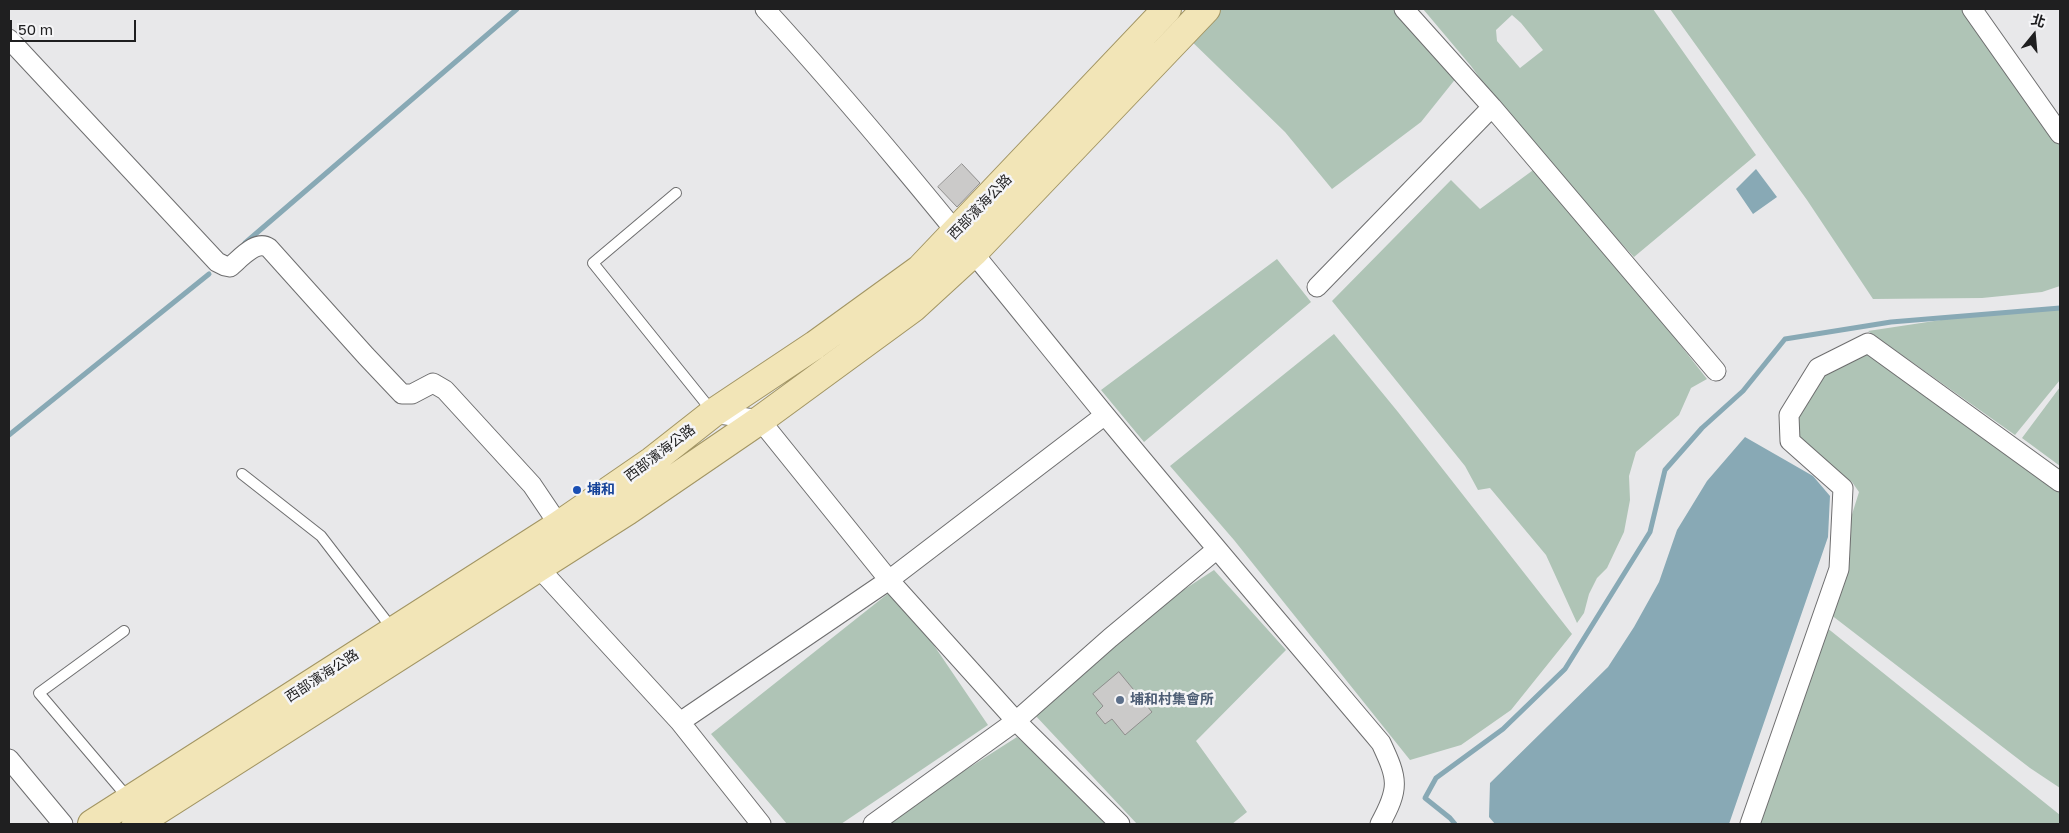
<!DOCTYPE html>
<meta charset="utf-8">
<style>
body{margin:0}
#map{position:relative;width:2069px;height:833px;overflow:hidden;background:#e8e8ea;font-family:"Golos Text","Noto Sans TC",sans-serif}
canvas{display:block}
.frame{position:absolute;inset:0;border:10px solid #1f1f20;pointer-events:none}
.north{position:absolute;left:2009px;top:10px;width:50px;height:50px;-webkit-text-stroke:4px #f5f5f7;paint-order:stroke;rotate:17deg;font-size:14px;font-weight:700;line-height:20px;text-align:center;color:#1f1f20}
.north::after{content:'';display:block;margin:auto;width:18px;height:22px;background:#1f1f20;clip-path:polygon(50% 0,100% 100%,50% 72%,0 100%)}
.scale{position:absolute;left:10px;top:20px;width:126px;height:22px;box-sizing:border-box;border:2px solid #1f1f20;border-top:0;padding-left:6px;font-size:15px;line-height:18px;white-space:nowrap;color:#1f1f20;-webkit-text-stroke:4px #f5f5f7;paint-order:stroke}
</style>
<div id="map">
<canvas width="2069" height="833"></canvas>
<div class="frame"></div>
<div class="north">北</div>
<div class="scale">50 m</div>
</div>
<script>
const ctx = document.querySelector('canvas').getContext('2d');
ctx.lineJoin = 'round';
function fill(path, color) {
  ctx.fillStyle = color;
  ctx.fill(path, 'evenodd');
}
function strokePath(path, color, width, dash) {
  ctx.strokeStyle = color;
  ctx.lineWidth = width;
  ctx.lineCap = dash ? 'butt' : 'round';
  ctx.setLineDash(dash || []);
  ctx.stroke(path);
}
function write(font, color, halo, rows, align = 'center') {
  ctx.font = font + ' "Golos Text","Noto Sans TC",sans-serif';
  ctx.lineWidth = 5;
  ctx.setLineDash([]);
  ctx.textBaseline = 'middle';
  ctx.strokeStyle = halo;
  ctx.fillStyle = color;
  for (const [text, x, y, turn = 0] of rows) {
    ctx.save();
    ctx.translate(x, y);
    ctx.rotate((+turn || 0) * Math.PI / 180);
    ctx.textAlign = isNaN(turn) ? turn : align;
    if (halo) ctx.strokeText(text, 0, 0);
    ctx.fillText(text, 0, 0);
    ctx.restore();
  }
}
fill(new Path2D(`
 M1213,9H1398L1457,77L1421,122L1332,189L1285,132L1183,33Z
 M1423,9H1653L1756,155L1634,257L1530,147L1471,66ZM1512,15L1521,23L1543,50L1520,68L1497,41L1496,30Z
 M1670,9H1972L2060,133V286L2042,292L1982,298L1873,299L1807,200Z
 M1536,168L1653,310L1707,379L1691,388L1679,415L1636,452L1629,476L1630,500L1624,532L1607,568L1597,578L1589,594L1584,613L1577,623L1546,555L1490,488L1478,490L1465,466L1332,301L1451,180L1480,209Z
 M1277,259L1311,302L1144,442L1101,390Z
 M2060,308V380L2015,435L1868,331L1974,315Z
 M1334,334L1398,412L1572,634L1511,710L1461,745L1410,760L1234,540L1170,466Z
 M1868,343L2060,481V788L2030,768L1826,611L1835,569L1859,492L1852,482L1790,441L1789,415L1818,368Z
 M2060,387V466L2022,438Z
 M1214,570L1286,650L1196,741L1247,812L1232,824H1137L1034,714L1110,638Z
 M895,588L988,725L841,824H787L711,734Z
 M1821,623L2060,815V824H1750Z
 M1017,737L1114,824H881Z`), '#afc4b6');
fill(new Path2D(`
 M1756,169L1777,197L1753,214L1736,189Z
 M1745,437L1813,476L1830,496L1828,537L1729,824H1495L1489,817L1490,783L1608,667L1634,627L1659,582L1677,530L1707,481Z`), '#88a9b5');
strokePath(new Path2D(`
 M245,243L517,9
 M9,435L209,274
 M1455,824L1450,818L1425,798L1436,778L1503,729L1565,669L1650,532L1665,470L1702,428L1743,391L1785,339L1891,322L2060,308`), '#88a9b5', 5);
const building = new Path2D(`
 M962,164L980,183L957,207L938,187Z
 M1119,672L1152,712L1125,735L1112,719L1105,724L1096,713L1103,706L1093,694Z`);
fill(building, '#cbcac9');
strokePath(building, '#8f8e8d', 1);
const service = new Path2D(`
 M676,193L593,263L712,411
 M242,474L321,536L394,631
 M124,631L39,693L129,799`);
const minor = new Path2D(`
 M765,9C884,139 993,278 1105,415C1196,525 1289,634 1381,743C1398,779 1400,788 1380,824
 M1404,9L1492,107L1716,371
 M1972,9L2060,134
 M9,39L217,262L225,266L230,267C240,259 256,239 269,248L366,356L402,394H412L433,383L445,390L532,485L565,534
 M1317,287L1492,107
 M713,413L760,420L889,580L1016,721L1120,824
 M538,567L680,722L761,824
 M680,722L889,580L1105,415
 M9,759L63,824
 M873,824L1016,721L1110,638L1217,549
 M1750,824L1839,569L1843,488L1790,441L1789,415L1818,368L1868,343L2060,482`);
const primary = new Path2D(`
 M92,824L559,525L652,461L713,413L815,345L920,269L1167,9
 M136,824L627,511L760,420L913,308L973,253L1206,9`);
strokePath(service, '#6e6e6f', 12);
strokePath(minor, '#6e6e6f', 21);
strokePath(primary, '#a29563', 30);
strokePath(service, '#fff', 10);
strokePath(minor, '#fff', 19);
strokePath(primary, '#f2e5b7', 28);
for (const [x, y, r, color] of [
 [577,490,5,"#1a4fb4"],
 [1120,700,5,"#5c6f8a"]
]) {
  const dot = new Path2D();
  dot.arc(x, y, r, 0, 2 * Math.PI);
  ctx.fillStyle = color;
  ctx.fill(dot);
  strokePath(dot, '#f5f5f7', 2);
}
write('14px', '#1f1f20', '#f5f5f7', [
 ["西部濱海公路",980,207,-46],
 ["西部濱海公路",660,453,-37],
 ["西部濱海公路",322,676,-33]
]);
write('bold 14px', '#164399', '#f5f5f7', [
 ["埔和",587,490]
], 'left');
write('bold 14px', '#4e5e75', '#f5f5f7', [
 ["埔和村集會所",1130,700]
], 'left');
</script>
